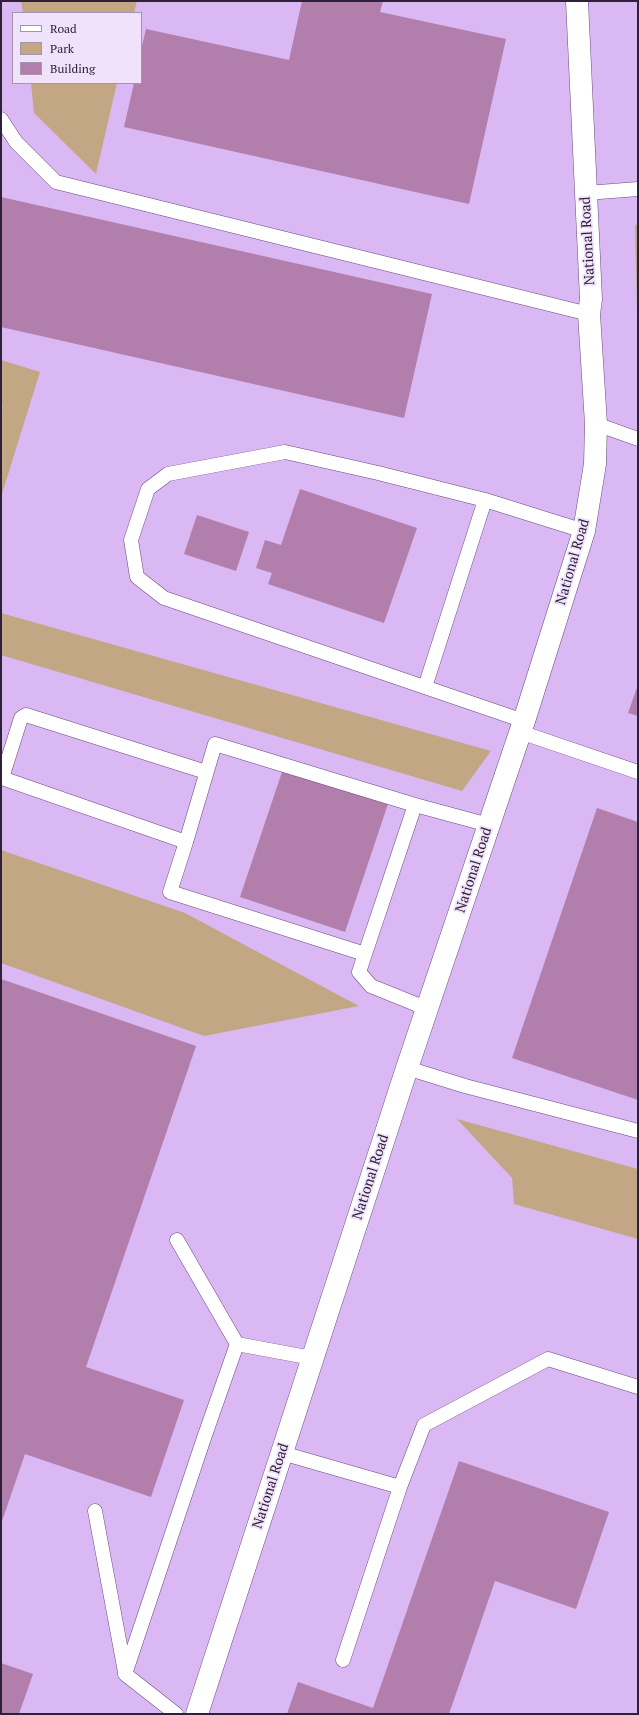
<!DOCTYPE html>
<style>
body{margin:0}
#map{position:relative;width:639px;height:1715px;overflow:hidden;background:#dab8f3;font-family:"PT Serif",serif}
canvas{display:block}
.frame{position:absolute;inset:0;border:2px solid #2e2137;pointer-events:none}
.legend{position:absolute;left:12px;top:12px;width:130px;height:72px;box-sizing:border-box;background:#f0e2fb;border:1px solid #a295ad;margin:0;padding:5px 7px;list-style:none;font-size:12px;color:#2e2137}
.legend li{display:flex;align-items:center;gap:8px;height:20px}
.legend b{width:20px;border:1px solid #a295ad}
</style>
<div id="map">
<canvas width="639" height="1715"></canvas>
<div class="frame"></div>
<ul class="legend">
<li><b style="height:5px;background:#fff"></b>Road</li>
<li><b style="height:11px;background:#c3a785"></b>Park</li>
<li><b style="height:11px;background:#b27eac"></b>Building</li>
</ul>
</div>
<script>
const ctx = document.querySelector('canvas').getContext('2d');
ctx.lineJoin = 'round';
function fill(path, color) {
  ctx.fillStyle = color;
  ctx.fill(path, 'evenodd');
}
function strokePath(path, color, width, dash) {
  ctx.strokeStyle = color;
  ctx.lineWidth = width;
  ctx.lineCap = dash ? 'butt' : 'round';
  ctx.setLineDash(dash || []);
  ctx.stroke(path);
}
function write(font, color, halo, rows, align = 'center') {
  ctx.font = font + ' "PT Serif",serif';
  ctx.lineWidth = 3.5;
  ctx.setLineDash([]);
  ctx.textBaseline = 'middle';
  ctx.strokeStyle = halo;
  ctx.fillStyle = color;
  for (const [text, x, y, turn = 0] of rows) {
    ctx.save();
    ctx.translate(x, y);
    ctx.rotate((+turn || 0) * Math.PI / 180);
    ctx.textAlign = isNaN(turn) ? turn : align;
    if (halo) ctx.strokeText(text, 0, 0);
    ctx.fillText(text, 0, 0);
    ctx.restore();
  }
}
fill(new Path2D(`
 M21,1H137L134,13H23Z
 M31,83H117L96,174L34,113Z
 M638,224V354L635,225Z
 M1,360L40,372L1,497V414L3,407L1,406Z
 M1,613L491,751L462,791L1,655Z
 M1,850L185,913L359,1006L204,1036L1,963Z
 M457,1119L638,1169V1239L514,1204L512,1178Z`), '#c3a785');
fill(new Path2D(`
 M302,1H383L380,12L506,39L469,204L124,127L134,83H141V50L146,29L289,60Z
 M1,197L432,294L404,418L1,327Z
 M300,489L417,528L384,623L268,584L272,573L256,568L265,540L281,545Z
 M197,515L249,532L236,571L184,554Z
 M638,685V716L628,713Z
 M283,769L388,804L345,932L240,897Z
 M597,808L638,822V1100L512,1058Z
 M1,979L196,1046L86,1367L184,1400L151,1497L25,1454L1,1524Z
 M459,1461L609,1512L576,1609L495,1581L449,1714H287L298,1682L373,1708Z
 M1,1663L33,1674L19,1714H1Z`), '#b27eac');
const lane = new Path2D(`
 M1,119L16,142L56,182L589,314
 M586,193L638,189
 M596,424L638,439
 M485,500L378,473L285,452L168,474L148,489L131,540L137,577L164,598L524,721
 M425,687L485,500L584,531
 M520,732L638,772
 M206,772L26,715L21,718L2,778L186,842L215,744L415,805
 M186,842L170,892L365,954
 M428,1009L371,986L359,972L365,954L415,805L489,825
 M407,1068L465,1086L638,1131
 M177,1240L237,1344L312,1358
 M282,1453L400,1487
 M95,1511L125,1672
 M343,1660L400,1487L424,1425L548,1359L638,1387
 M176,1714L125,1674L204,1438L237,1344`);
const street = new Path2D(`
 M197,1714L407,1068L524,721L584,531L595,464L596,424L589,314L591,299L577,1`);
strokePath(lane, '#694a7e', 15);
strokePath(street, '#694a7e', 23);
strokePath(lane, '#fff', 14);
strokePath(street, '#fff', 22);
write('14px', '#2e2137', '#f0e2fb', [
 ["National Road",588,241,-93],
 ["National Road",573,562,-74],
 ["National Road",474,870,-72],
 ["National Road",371,1177,-72],
 ["National Road",271,1486,-72]
]);
</script>
